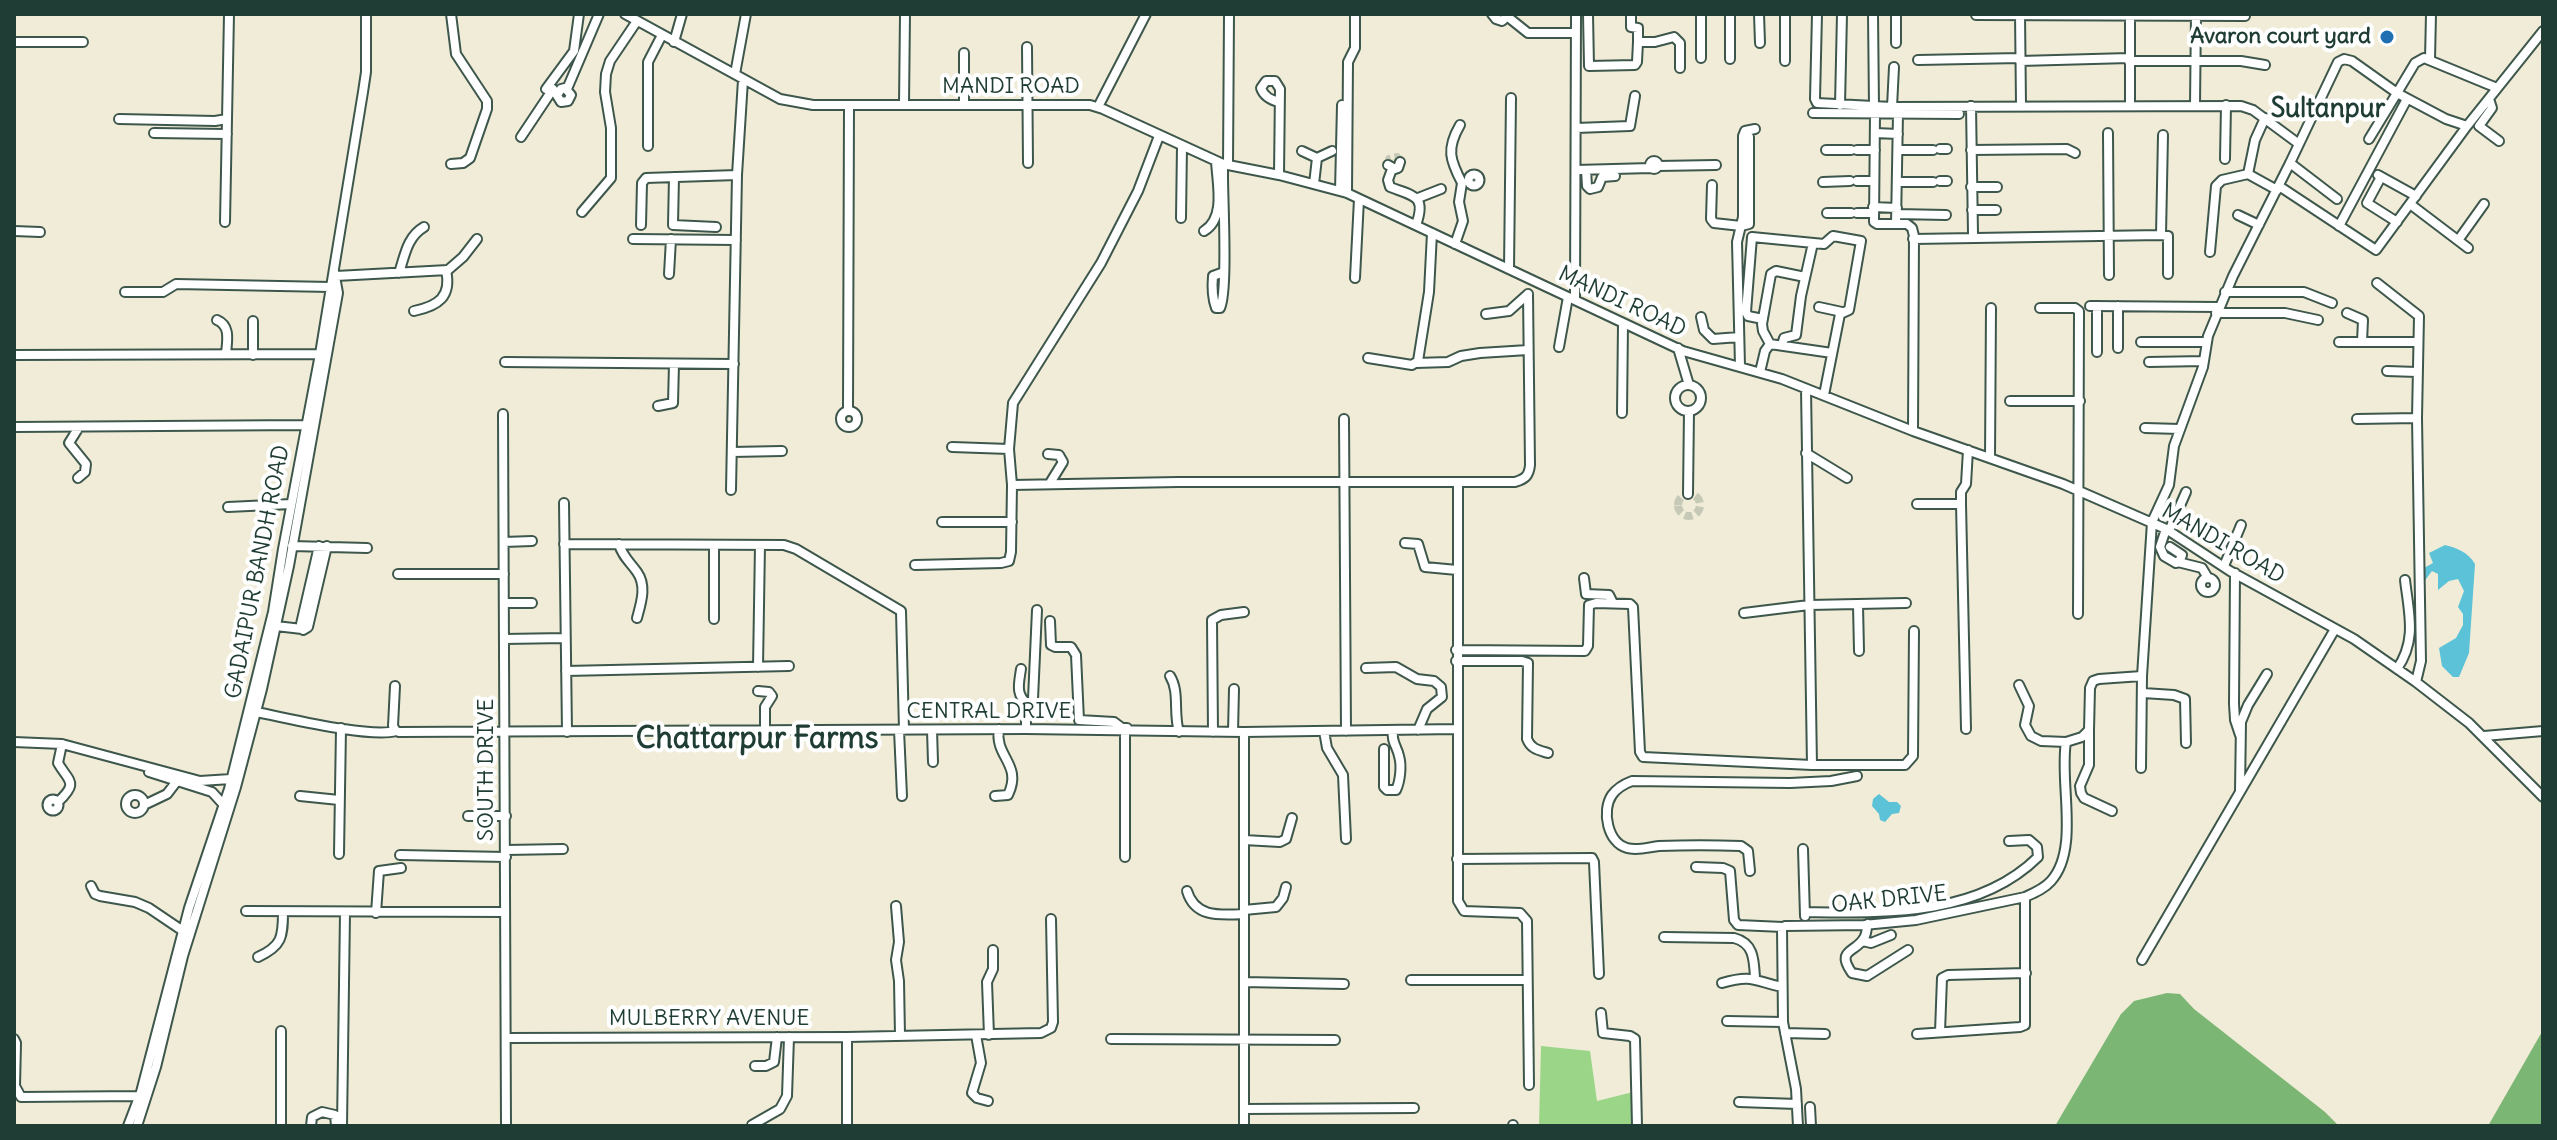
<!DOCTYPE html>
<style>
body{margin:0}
#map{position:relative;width:2557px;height:1140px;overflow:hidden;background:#f0ecd7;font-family:Delius,sans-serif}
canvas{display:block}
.frame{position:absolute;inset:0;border:16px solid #1f3d34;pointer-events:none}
</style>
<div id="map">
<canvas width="2557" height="1140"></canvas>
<div class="frame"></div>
</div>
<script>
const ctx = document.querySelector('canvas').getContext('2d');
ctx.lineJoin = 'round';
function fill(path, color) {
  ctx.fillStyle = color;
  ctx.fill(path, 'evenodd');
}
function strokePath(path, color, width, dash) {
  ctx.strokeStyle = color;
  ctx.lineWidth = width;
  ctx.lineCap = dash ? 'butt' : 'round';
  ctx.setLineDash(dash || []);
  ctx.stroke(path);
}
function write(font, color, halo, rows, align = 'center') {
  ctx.font = font + ' Delius,sans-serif';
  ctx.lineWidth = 8;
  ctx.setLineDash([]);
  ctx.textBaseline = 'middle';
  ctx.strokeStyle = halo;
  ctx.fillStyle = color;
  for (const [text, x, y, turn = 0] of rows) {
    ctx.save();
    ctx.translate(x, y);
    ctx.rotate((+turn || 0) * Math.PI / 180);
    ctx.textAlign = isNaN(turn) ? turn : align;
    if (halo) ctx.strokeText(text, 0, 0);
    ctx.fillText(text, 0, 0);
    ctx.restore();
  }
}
fill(new Path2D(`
 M1541,1046L1590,1051L1597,1101L1633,1092V1126H1539Z`), '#9bd588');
fill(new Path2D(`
 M2167,993L2180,994L2194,1009L2325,1112L2339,1126H2055L2121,1014L2134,1001Z
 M2543,1030V1126H2488Z`), '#7cb674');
fill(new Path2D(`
 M2445,545C2457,548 2468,552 2475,564L2469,653L2459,677H2453L2442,666L2439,648L2456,638L2463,625V614L2458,607L2464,591L2458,579L2449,581L2438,590V574L2432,571L2423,583L2424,568L2433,563L2429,553Z
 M1879,794L1889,802H1897L1901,806L1899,813L1892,814L1885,822L1880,820L1879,814L1872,806L1873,799Z`), '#5bc2d8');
strokePath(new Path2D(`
 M1388,165L1389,159L1397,157L1400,162
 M1678 505a11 11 0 1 1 22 0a11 11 0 1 1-22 0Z`), '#c6c9b6', 8, [8, 4]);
const minor = new Path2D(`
 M451,14L456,54L487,101V109L470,158L463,163L451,164
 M625,14L780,99L813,105H1090L1103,109L1223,164L1279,175L1347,193L1683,351L1782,379L1913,431L2063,484L2166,529L2230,571L2354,639L2416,682L2469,723L2543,797
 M1492,14L1496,19L1502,21L1509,15
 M1588,14L1589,66L1635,65L1637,62L1638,42H1655L1674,37L1680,43V68
 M1631,14V27L1638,28V42
 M1759,14L1760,43
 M1785,14V61
 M1817,14L1815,99L1817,103L1892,107L2241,106L2253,110L2299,144
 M1873,14L1874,106
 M1896,14V43
 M2020,14L2021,105
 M1976,15L2245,16
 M1508,17L1528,33H1576
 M14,42H83
 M674,42L682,14
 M1027,47L1028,163
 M1701,58V14
 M1730,59V14
 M2430,59L2431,14
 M1918,60L2020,58
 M2020,61L2129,58
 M2129,61H2241L2265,65
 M735,74L746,14
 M546,89L574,51L579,14
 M567,89L599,14
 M2489,99L2492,108L2479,126L2499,141
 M904,104L905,14
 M964,104V53
 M1840,105L1842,14
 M2130,105V15
 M2195,105L2196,14
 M1971,106L1973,234
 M1098,107L1146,14
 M1892,107L1894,67
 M1813,113L1959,114
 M1875,114L1874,222L1877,224H1907L1912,228L1914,236L1913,431
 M2265,118L2255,140L2248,174L2277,190
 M119,119L215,121L227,119L229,14
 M1576,128L1630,126L1635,96
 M154,133L227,134
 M1875,133L1898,134
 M2108,133L2109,275
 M2163,135L2161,235L2168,236V274
 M521,137L553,89L561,102L568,101L571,95L565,88L561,89L557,95
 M2369,139L2397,93L2446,119L2467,126
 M648,146V62L662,35
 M1940,149H1947
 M1826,150H1851
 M1857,150H1875
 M1898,150H1933
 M1971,150L2067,149L2075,153
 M1302,151L1317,158L1332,151
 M2225,159L2226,105
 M1650 165a4 4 0 1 1 8 0a4 4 0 1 1-8 0Z
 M2290,163L2337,199
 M1223,164V176C1223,201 1228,292 1220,308H1216C1212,297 1212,287 1213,276L1224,272
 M1228,165L1229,14
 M1388,165L1395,169L1398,168L1400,162
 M1658,166L1716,165
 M1392,169L1388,180L1390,187C1413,196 1427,195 1416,225
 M1576,170L1651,168
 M1586,170L1587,186L1590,189L1598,187L1602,177L1615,176
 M1468.5 180a5.5 5.5 0 1 1 11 0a5.5 5.5 0 1 1-11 0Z
 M1279,175L1280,89L1275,81H1266L1261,88C1264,97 1271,100 1279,102
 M2378,175L2416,196
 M674,177L673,225L716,227
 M2381,177L2367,203L2397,222
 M1857,181H1874
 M1940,181H1947
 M1823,182L1850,181
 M1897,182H1933
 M1314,184L1317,158
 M1712,185L1711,219L1714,223L1741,226L1749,224V137
 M2279,186L2376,250L2467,126L2543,31
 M1971,187H1997
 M1340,191L1342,105
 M1347,193L1348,62L1355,48V14
 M1418,198L1441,189
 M2410,204L2468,248
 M1873,207L1897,208
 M1972,210H1996
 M582,212L611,178V128L605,92L606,74L610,61L637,21
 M1827,213H1851
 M1857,213H1873
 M1897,214L1946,215
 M2238,215L2259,225
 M1181,218L1182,146
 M225,222L227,119
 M1896,224L1898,114
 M641,225L642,183L646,178L737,175
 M2339,226L2407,99
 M14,231L40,232
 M1204,231C1226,218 1217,183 1216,161
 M633,239L736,240
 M1913,239L2161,235
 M2459,239L2484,204
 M1455,244L1463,221L1459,202L1462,183C1450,160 1446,149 1460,125
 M2210,252L2216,186L2222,180L2248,174
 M1509,269L1511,98
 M399,273C405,255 407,237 424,227
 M669,274L671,239
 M336,276L448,270L463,257L477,239
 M1355,278L1359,199
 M2377,283L2419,316L2417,418L2421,661L2416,682
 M125,292H163L176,284L331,287
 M2225,292H2304L2332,303
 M1575,300L1576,14
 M2090,306L2219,307
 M2118,306V348
 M1819,307L1842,312
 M2040,308H2075L2079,311L2078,614
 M414,311C438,306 452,297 446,270
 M2216,313H2285L2318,320
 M2347,313L2363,320L2362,342
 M1486,314L1509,311L1528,294
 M1701,317L1704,330L1713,339L1739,337
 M1763,319L1748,316L1746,312L1752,237L1824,244L1833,236L1861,241L1849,310L1840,314L1824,395
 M217,320C231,326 227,341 226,354
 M253,321V355
 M2141,342H2206
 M2339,342H2418
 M1770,344L1763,331L1762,324L1771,274L1776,271L1805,277
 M1782,345L1784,338L1796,335L1801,296L1813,243
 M1559,347L1568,297
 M1678,348L1689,385
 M2097,352V306
 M14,355L320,354
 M1368,358L1412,365L1418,361L1429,292L1432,233
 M505,362L734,364
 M2149,362L2204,361
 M1416,363L1448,362L1461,356L1480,353L1528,350
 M1740,366L1737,242L1743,217V136L1745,131L1755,129
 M2387,371L2417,372
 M1760,372L1765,351L1770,344L1832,353
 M1675 398a13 13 0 1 1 26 0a13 13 0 1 1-26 0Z
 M1806,389L1812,765
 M2010,401H2080
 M658,406L673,403L674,364
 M848,411L849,105
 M841 419a8 8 0 1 1 16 0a8 8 0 1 1-16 0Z
 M1622,413L1623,324
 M503,414L506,1126
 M1344,419L1346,731
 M2357,419L2417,418
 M14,427L306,425
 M2145,428L2180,429
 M952,447L1009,449
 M732,452L782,451
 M1806,453L1847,478
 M1048,454L1059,455L1063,462L1050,483
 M1990,458L1991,308
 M78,478L85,472L86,464L69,443L79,427
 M1458,482V901L1464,911L1520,913L1527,921L1529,1085
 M1012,485L1178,482H1515C1525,479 1529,476 1530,465L1528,294
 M731,490L737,175L743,80
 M1688,494L1689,411
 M564,503L567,732
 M1917,504H1961
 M228,507L291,504
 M942,522H1012
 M2166,529L2160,547L2164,556L2176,563L2180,560L2182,555L2170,547
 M2169,531L2186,492
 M504,542L532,541
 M1405,543L1418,544L1425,567L1457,570
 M564,544L784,545L796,549L901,611L904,730
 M619,544C622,556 630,562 637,572C647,586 641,603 637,618
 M714,545V619
 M292,546L367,548
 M319,546L301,624L303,630L308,627L327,546
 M2178,562L2202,568L2208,578
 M915,565L1001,563L1009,561L1011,552L1012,485L1009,449L1013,403L1101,263L1138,191L1159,136
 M2224,566L2241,525
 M2235,573L2234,704L2235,720L2240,735
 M398,574H504
 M1584,578L1586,594L1609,595L1613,603
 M2201 585a7 7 0 1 1 14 0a7 7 0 1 1-14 0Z
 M505,603H532
 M1858,605L1859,651
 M1744,613L1809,605L1906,603
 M1050,621L1051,645L1055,647H1071L1076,655L1079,720L1114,722L1122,728H1127
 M276,626L302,629
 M504,639L565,638
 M1456,650L1585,651L1588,646L1589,605L1596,603L1630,604L1633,607L1640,752L1643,757L1812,765H1905L1913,756L1914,631
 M1456,661H1522L1528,663L1527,739C1531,749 1538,750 1548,753
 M758,667L760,545
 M1366,668L1396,667L1417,679L1434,681L1441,687L1442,697L1427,709L1418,730
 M1021,669C1019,683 1015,695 1028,704
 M2397,669C2417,640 2409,614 2405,580
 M566,671L789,666
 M1170,676C1180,692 1173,713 1179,732
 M2019,685L2029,706L2025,725L2031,736L2041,741L2066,742L2082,737L2089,730L2090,688L2093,681L2099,679L2142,676L2152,522L2169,485L2174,446L2203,367L2208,336L2233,276L2290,163L2338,62L2344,59L2352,61L2397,93L2415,63L2424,58L2497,88
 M395,686L393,726L396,731L399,732L1026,729L1244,732L1456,729
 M758,691L769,692L772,696L765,707V731
 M2143,693L2174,695L2185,699L2186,743
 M256,712C288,718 368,738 396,731
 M1026,729V709L1033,699L1037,610
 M1966,729L1961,504V492L1966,484L1968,450
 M899,730L902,796
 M932,730L933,762
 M1324,731L1327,748L1343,775L1346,839
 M2089,731V765L2080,786L2081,793L2084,798L2112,811
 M1213,732L1212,620L1221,615L1244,612
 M1233,732L1234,689
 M2484,736L2543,731
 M14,742L62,744L200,781L231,779
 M1384,749V787L1387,790H1396C1400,782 1402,766 1399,756C1397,746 1391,742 1393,730
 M2141,768L2142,676
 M149,772L212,792L223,804
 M2240,791L2241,722L2248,705L2267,674
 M126 804a9 9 0 1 1 18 0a9 9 0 1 1-18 0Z
 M300,796L339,800
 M995,796L1008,795C1023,764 994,757 999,729
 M47.5 805a5.5 5.5 0 1 1 11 0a5.5 5.5 0 1 1-11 0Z
 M58,802C79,782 69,782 58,763L62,744
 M144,805L167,794L177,781
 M468,816H506
 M1244,840L1280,842L1286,839L1292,818
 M1803,849L1805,916
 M506,850L563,849
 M339,854L341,728
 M400,855L506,857
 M1125,857V731
 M1457,859L1592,858L1594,862L1599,974
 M1696,867L1723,868L1730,871L1734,920L1738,925L1783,927
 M1750,871L1748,851L1741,846C1714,845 1686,845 1659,846C1649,847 1637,851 1627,848C1608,843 1601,811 1612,795C1617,788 1624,784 1632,781L1790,783L1831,781L1857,776
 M91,886L95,894L100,896L135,902L149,908L183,931
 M1187,891C1195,918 1220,915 1244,914
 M896,906L899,942L896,960L899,981L900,1036
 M1244,910L1276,907L1283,898L1286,887
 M246,911L505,912
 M1805,912C1884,913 1977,917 2038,857L2037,847L2029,840L2009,841
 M376,913L379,871L401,868
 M1868,924C1866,929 1867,934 1864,938C1856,953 1835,949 1852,973L1867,976L1908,950
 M1664,937L1734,938C1754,943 1754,960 1755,978
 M1863,941L1871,943L1891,935
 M258,957C282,946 283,937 283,912
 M2142,960L2335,629
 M1411,980H1527
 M1244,982L1344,984
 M1722,983C1753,974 1754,981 1782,987
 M1601,1013L1603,1033L1630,1036L1635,1039L1637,1126
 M1727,1021L1783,1022
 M1940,1032L1942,978L1948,975L2026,973
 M1785,1033L1825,1034
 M1917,1034L2020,1027L2025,1025V897
 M976,1035L981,1063L972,1093L977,1098L988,1101
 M989,1035L987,982L993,969V950
 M847,1037V1126
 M506,1038L847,1037L1041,1033L1051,1028L1053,1022L1051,919
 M14,1039L16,1043L15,1086L21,1097L140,1096
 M1111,1039L1335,1040
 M755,1066H766L774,1062L777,1037
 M1739,1102L1797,1104
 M1810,1107L1811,1126
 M1244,1109L1414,1108
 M752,1125L780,1109L787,1096L789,1037
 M1513,1125V1126
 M128,1126L141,1092L189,908L229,789L273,612L283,549L320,354L363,92L366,72V14
 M137,1126L156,1067L183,956L236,787L262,689L289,566L338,293L334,271
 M281,1126V1031
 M311,1126L312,1117L322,1112L335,1115L336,1126
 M342,1126L345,913
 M1244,1126V732
 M1798,1126L1796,1089L1783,1022L1782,928L1785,926L1864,925L1916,920L2025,897C2034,893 2044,889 2051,881C2080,849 2059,782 2066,742`);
strokePath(minor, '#3e574c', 12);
strokePath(minor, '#fff', 8);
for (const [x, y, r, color] of [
 [2387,37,8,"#1f6fb2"]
]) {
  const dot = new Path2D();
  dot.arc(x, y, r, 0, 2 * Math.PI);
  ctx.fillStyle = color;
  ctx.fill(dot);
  strokePath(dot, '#fff', 3);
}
write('bold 22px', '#1f3d34', '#fff', [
 ["Avaron court yard",2371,37]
], 'right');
write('22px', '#1f3d34', '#fff', [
 ["MANDI ROAD",1011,87],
 ["MANDI ROAD",1622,302,25],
 ["MANDI ROAD",2223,544,30],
 ["GADAIPUR BANDH ROAD",258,572,-79],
 ["CENTRAL DRIVE",989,712],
 ["SOUTH DRIVE",487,770,-90],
 ["OAK DRIVE",1889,900,-6],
 ["MULBERRY AVENUE",709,1019]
]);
write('bold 26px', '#1f3d34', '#fff', [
 ["Sultanpur",2328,110]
]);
write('bold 30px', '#1f3d34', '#fff', [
 ["Chattarpur Farms",757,739]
]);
</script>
